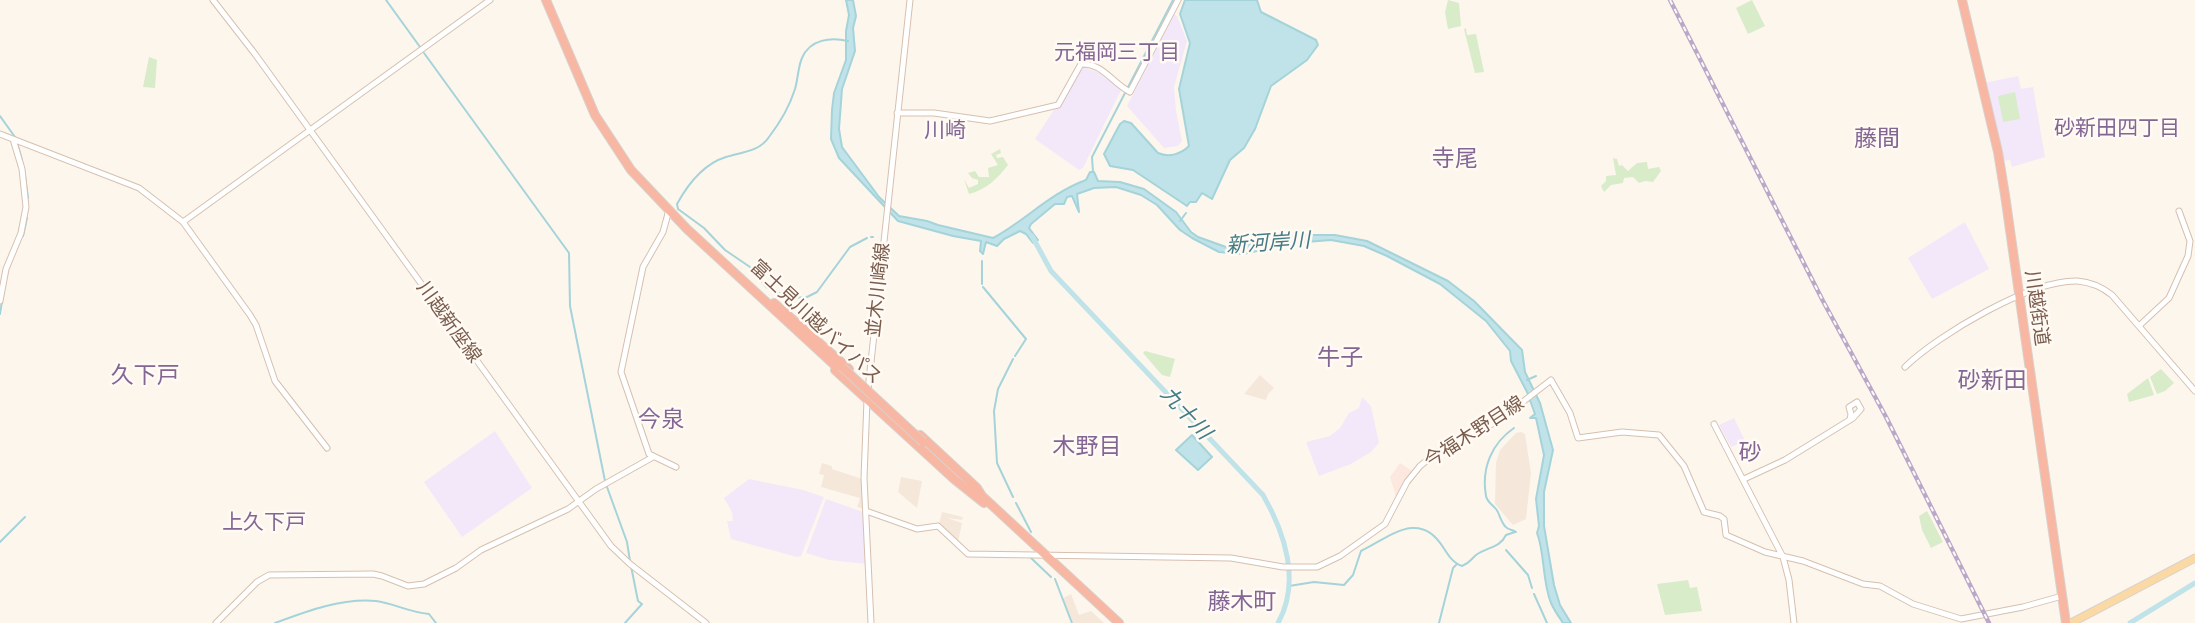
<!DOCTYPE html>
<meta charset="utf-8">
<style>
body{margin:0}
canvas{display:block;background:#fdf6ec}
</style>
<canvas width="2195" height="623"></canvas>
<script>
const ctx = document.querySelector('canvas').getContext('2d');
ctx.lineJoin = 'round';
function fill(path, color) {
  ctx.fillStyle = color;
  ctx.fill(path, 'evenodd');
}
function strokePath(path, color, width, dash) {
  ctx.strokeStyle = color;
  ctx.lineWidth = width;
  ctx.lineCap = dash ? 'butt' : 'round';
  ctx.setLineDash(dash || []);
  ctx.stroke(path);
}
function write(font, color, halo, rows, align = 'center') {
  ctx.font = font + ' "Golos Text","Noto Sans JP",sans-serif';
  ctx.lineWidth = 5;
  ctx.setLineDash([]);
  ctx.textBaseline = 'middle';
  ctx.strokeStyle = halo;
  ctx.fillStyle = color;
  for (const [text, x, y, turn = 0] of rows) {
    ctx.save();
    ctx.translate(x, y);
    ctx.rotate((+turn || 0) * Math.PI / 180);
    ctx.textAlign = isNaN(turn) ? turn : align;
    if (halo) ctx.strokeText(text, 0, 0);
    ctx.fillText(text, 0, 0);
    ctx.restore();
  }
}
fill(new Path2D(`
 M1260,375L1274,388L1268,394L1266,400L1244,394Z
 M1521,432L1525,434L1531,473L1526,519L1513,525L1495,504L1496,463L1500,450L1516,433Z
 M822,463L832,466V469L862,479L864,509L857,507L860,498L821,487L824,475L819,474Z
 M901,477L922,481L917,508L898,492Z
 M942,512L963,517L962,520L947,518L962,523L958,542L939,524Z
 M1071,594L1079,615L1091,611L1104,623H1073L1063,598Z`), '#f5e8da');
fill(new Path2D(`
 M1400,463L1412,471L1396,497L1390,477Z`), '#fde8e0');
fill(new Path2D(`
 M1174,14L1177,16L1187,41L1174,87L1176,111L1182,141L1178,146L1164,148L1127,106Z
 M1083,65L1088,67V69L1104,74L1121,90L1083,168L1079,170L1035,139Z
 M2018,76L2021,89L2033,87L2045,157L2012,167L2010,160L2003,161L1984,83Z
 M1965,222L1989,269L1932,299L1908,258Z
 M1362,397L1371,406L1379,443L1371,452L1351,464L1319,476L1306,442L1330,436L1340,428L1349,413L1359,408Z
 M1734,418L1745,441L1731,447L1719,425Z
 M495,431L532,488L462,537L424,482Z
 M749,479L803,490L824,497L801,556L797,557L731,539L727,521H733L732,512L724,498Z
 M826,499L863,512L866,564L829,560L806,553Z`), '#f3e8fa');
fill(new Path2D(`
 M1448,0L1459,3L1461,26L1448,29L1445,12Z
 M1752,0L1765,26L1748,34L1736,8Z
 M1466,28L1467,35L1476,34L1484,72L1475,73L1464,29Z
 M149,57L157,60L155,88L143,87Z
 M2015,92L2020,119L2003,122L1998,96Z
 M1000,149L1001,153L996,155L997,158L1003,157L1008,165C998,178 986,190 969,194L964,179L969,188L978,184V180L972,178L968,173L975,171L979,177H989L988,168L998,165L991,154Z
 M1613,158L1617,159L1619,166L1622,165L1628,171L1637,163L1647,162L1648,169L1659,167L1661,171L1653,182L1645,181L1639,183L1633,177L1624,178L1623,183L1611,185L1604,192L1601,186L1606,181V176L1616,175Z
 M1145,351L1175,359L1170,377L1162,375L1143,353Z
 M2161,369L2174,383L2165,391L2157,394L2150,377Z
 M2148,378L2154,395L2129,402L2127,394Z
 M1927,511L1943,542L1931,548L1922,530L1919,516Z
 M1688,580L1690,588L1697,587L1702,611L1665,615L1657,584Z`), '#d8ecc9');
const water = new Path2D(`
 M846,0H853L856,16L853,28L855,51L842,89L839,129L842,147L879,197L899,216L927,221L938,225L993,238C1025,221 1050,193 1086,180L1090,172H1094L1098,181L1120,182L1144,189L1176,212L1191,232L1198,237L1226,247L1244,246L1261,240L1307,235H1335L1367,241L1448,281L1474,301L1522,350L1525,372L1540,403L1553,450L1544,492V526L1554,585L1560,605L1571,623H1563C1559,617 1554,610 1551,603C1542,581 1545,553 1537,533L1539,526L1536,499L1544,455L1536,418H1530L1535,414L1527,392L1511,361L1510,351L1486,321L1440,284L1387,256L1364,246L1331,240L1293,243L1243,254L1219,252L1192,238L1180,230L1157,205L1141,195L1116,187L1094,188L1077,194L1079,212L1072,196L1067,197L1064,204H1055L1031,224L1029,228L1038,240L1033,243L1026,234L1020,231L1004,239L997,246L986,242L983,254L980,251L981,241L953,236L898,221L839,158L831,139L832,110L834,93L846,60V31L849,15Z
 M1185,0H1257L1261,12L1316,40L1318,45L1307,60L1271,86L1255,129L1244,148L1230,160L1212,199L1202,193L1196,202H1190L1187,206L1133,170L1110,166L1104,154L1120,124L1124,121L1131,123L1158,153C1169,158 1181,154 1189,146L1179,89L1190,43L1180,14Z
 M1192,435L1212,457L1198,470L1176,450Z`);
fill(water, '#bfe3e8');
strokePath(water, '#a5d3da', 2);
strokePath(new Path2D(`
 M386,0L420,47
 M848,41C831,37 810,39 802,58C798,67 798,79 795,89C790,105 779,124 769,137C759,152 742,152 726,157C703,164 688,184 677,204L678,209L704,228L725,250L750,267L766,287L790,298L807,297L817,292L850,247L867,238
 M424,53L569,253L570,306L605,481
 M0,116L15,137
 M17,142L22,160
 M1093,172L1092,157L1173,0
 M25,176L28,198
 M1180,221L1186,213
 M23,236L27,218
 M871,237H873
 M982,284V261
 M983,287L1026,339L1015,356
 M0,314L2,301
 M1013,359L998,389L994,411L997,463L1013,497
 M1527,380L1536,376
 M1514,428C1492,443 1481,468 1486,496C1487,502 1492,504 1496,509C1500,514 1501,524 1507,528C1510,530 1513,530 1516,532
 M607,487L627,542L630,561
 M1016,503L1031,532
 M0,542L25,517
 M1506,550L1528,575L1532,588
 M1030,557L1051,577
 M1055,579L1072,623
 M1289,586L1314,582L1344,585L1353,575L1361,551C1390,537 1419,509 1443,547C1448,555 1453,563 1462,566C1470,563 1470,560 1476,555C1487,547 1500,548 1506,535L1515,532
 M1534,594L1547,623
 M275,623C307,611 341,598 376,601C393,603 408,612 429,614L436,623
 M625,623L642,604L638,601L631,566
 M1439,623L1453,568L1456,565`), '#a5d3da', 2);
strokePath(new Path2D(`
 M1032,236L1051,271L1263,495C1285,533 1301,582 1278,623
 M2130,623L2195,583`), '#bfe3e8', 5);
const secondary = new Path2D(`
 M213,0L255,54L611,546L630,564L706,623
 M897,113H934L990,121L1058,105L1081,64C1103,63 1112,83 1130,92L1178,0
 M0,134L139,188L183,222L250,315L256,325L275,381L327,448
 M669,210L663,232L643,267L621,372L649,454L676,467
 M183,222L490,0
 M0,301L6,269L21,233L26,207L22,169L13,139
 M2140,325L2169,298L2188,256L2190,241L2179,211
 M1905,367C1938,335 2030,280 2077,281C2090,282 2102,287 2112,295L2195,391
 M868,390L910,0
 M867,400L864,478L871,623
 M1714,424L1783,557L1789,580L1794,623
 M1744,479L1785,460L1853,418L1861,409L1857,402L1849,407L1851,414L1850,420
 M866,511L917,529L938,526L968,554L1231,558L1283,567H1317L1340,556L1385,524L1407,482L1420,466L1440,450L1498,421L1551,380L1570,413L1578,438L1622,432L1659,435L1684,466L1704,512L1720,516L1724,519L1726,535L1765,552L1803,561L1863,584L1880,586L1913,604L1961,619L2023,607L2062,596
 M216,623L257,582L269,575L373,574L382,576L408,586L424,584L456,568L481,550L568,509L596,489L653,457`);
const primary = new Path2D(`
 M2071,623L2195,558`);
const highway = new Path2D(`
 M546,0L595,115L631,170L687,229L841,371
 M1962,0L1998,152L2005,195L2066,623
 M774,303L849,369
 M835,370L954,479L984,503
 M920,435L977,488L982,496
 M982,496L1119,623`);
strokePath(secondary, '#d6c0b0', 7);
strokePath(primary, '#dad1cd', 9);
strokePath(highway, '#dad1cd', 10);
strokePath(secondary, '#fff', 5);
strokePath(primary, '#fbd9a5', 7);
strokePath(highway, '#f7b7a3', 8);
const rail = new Path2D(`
 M1670,0L1823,301L1886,417L1989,623`);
strokePath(rail, '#b9a8c9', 4.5);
strokePath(rail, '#fffaf3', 2, [5]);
const highwayBridge = new Path2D(`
 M842,367L923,442`);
strokePath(highwayBridge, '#dad1cd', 10, []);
strokePath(highwayBridge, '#f7b7a3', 8);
write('19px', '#7a5c4d', '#fffaf3', [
 ["並木川崎線",878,290,-84],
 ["川越街道",2037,308,82],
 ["川越新座線",449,322,54],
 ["富士見川越バイパス",816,322,43],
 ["今福木野目線",1474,432,-33]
]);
write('21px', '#846695', '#fffaf3', [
 ["元福岡三丁目",1117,52],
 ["砂新田四丁目",2117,128],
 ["川崎",945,130],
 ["上久下戸",264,522]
]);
write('italic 21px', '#437c86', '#fffaf3', [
 ["新河岸川",1268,243,-4],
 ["九十川",1186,413,47]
]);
write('23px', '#846695', '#fffaf3', [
 ["藤間",1877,139],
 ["寺尾",1455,159],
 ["牛子",1340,358],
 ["久下戸",145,376],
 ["砂新田",1992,381],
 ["今泉",661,420],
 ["木野目",1087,447],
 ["砂",1750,453],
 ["藤木町",1242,602]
]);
</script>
